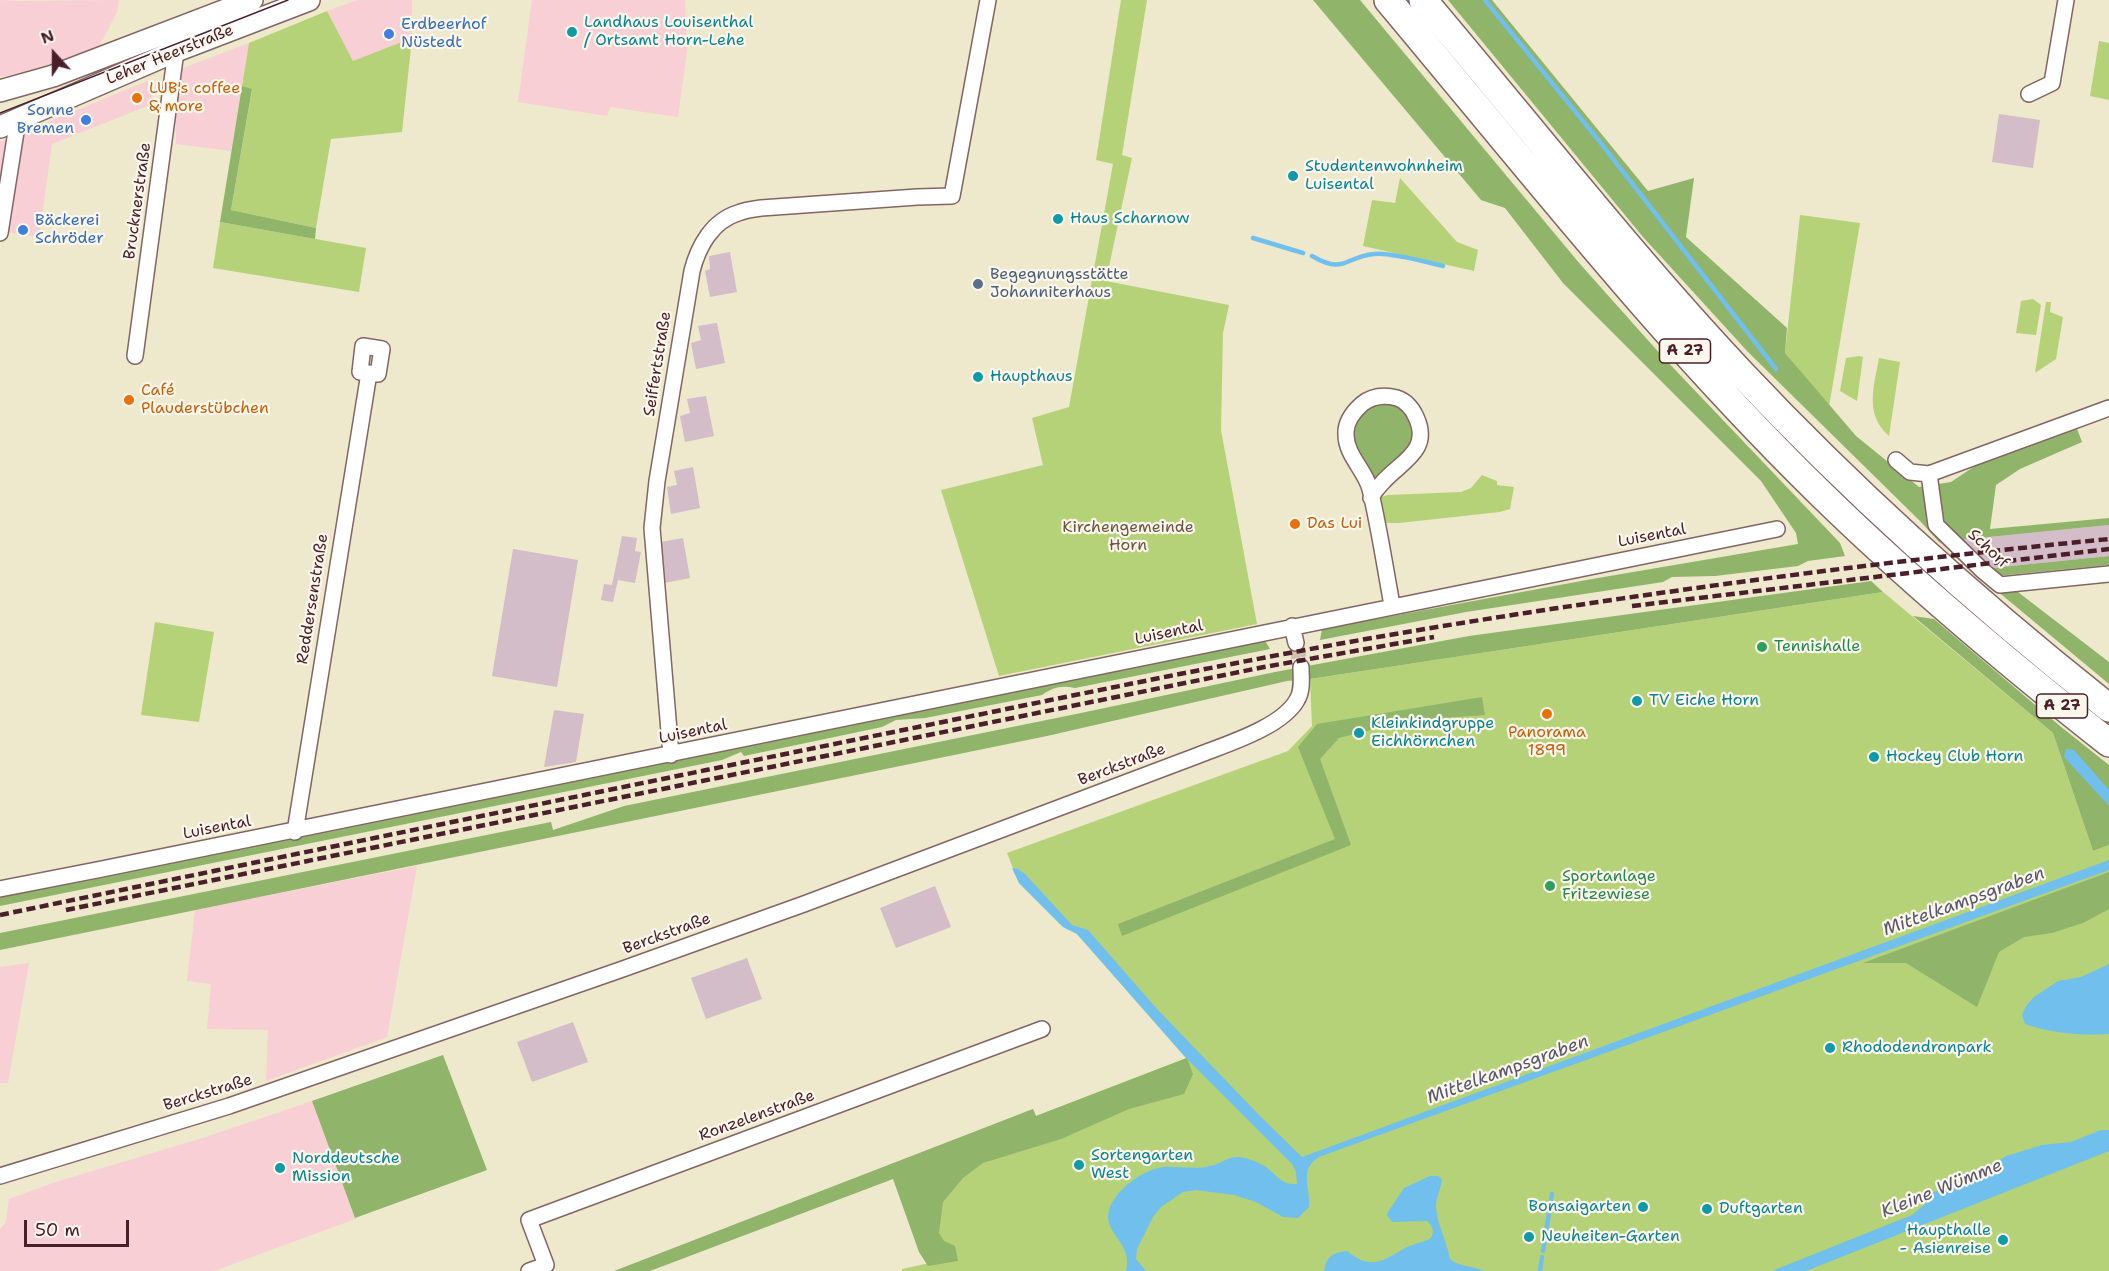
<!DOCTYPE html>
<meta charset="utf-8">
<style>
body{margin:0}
#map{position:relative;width:2109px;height:1271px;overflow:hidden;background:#eee8cc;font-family:"Shantell Sans",sans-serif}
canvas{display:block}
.north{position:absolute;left:24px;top:24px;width:60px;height:60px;-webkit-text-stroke:4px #fbf7ec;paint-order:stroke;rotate:339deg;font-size:16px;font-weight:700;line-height:24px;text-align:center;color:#4a1f2b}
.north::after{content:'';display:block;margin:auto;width:21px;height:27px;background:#4a1f2b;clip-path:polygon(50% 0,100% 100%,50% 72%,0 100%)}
.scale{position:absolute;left:24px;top:1220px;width:105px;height:27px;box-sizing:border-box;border:3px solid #4a1f2b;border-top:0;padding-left:8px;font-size:18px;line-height:21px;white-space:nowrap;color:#4a1f2b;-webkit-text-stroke:4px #fbf7ec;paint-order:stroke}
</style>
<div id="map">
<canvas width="2109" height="1271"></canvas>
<div class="north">N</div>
<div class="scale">50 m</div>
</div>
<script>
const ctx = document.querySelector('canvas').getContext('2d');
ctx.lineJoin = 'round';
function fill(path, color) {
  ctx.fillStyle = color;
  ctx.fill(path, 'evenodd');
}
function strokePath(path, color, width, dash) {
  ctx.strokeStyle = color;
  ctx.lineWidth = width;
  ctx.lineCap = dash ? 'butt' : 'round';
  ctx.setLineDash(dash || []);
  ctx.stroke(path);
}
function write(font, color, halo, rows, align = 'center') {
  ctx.font = font + ' "Shantell Sans",sans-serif';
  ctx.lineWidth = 4.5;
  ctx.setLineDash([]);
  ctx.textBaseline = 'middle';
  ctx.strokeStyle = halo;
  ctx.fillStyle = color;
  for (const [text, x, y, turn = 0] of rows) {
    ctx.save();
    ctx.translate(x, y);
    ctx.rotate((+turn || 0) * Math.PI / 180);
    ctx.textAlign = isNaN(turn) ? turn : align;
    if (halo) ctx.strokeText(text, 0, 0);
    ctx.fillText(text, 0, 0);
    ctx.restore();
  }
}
fill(new Path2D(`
 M0,0L19,1L119,0L117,12L99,47L45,68L0,77Z
 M358,0H412V38L353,61L327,11Z
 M532,0H685L687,51L678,117L610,107L607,116L518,102Z
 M249,43L231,151L176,144L175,100L178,70Z
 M147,81L155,103L52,144L39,237L0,231V142Z
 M417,866L387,1037L266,1081L268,1030L207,1029L211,984L187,981L195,910Z
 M29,963L8,1083H0V967Z
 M312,1101L355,1219L214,1271H0V1229L6,1222L9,1199L56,1182L206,1137Z`), '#f7cfd4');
fill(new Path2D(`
 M1999,114L2040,120L2033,168L1992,162Z
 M730,252L737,292L710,297L705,271L710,269L709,256Z
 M717,323L725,363L696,369L691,343L701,340L698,326Z
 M706,396L714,436L685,442L680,416L690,413L687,399Z
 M693,467L700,508L671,514L667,487L677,485L674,471Z
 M2109,525V556L1972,570L1939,542Z
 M622,536L637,538L635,551L641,552L635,583L618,580L613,602L601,600L604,584L612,585Z
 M683,538L690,578L659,584L655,543Z
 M513,549L578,560L557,687L492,676Z
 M554,710L584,714L576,762L544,767Z
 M935,886L951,927L896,948L880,908Z
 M747,958L762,999L706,1019L691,978Z
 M573,1022L588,1062L532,1082L517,1042Z`), '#d2bdc8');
fill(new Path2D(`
 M1121,0H1147L1122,155L1132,158L1106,281L1229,305L1223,333L1221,430L1257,624L999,676L941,490L1043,465L1032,418L1069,407L1113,164L1096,160Z
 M327,11L353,61L412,38L402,132L331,139L316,228L231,210L252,90L242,86L249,43Z
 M2099,41L2109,43V100L2090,96Z
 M1400,178L1457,242L1478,250L1474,271L1363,246L1372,200L1395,203Z
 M1800,215L1860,223L1829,407L1785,353Z
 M220,222L366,248L359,292L213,268Z
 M2033,299L2041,305L2036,335L2016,333L2021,301Z
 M2046,302H2051L2050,312L2063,317L2056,359L2035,373Z
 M1859,356L1863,357L1857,401L1840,391L1846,358Z
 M1879,358L1900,362L1889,436C1864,414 1874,387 1879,358Z
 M1482,475L1497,481V485L1514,487L1510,509L1500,512L1399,523H1387L1384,519L1379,498L1388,495L1461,492L1471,488Z
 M1883,592L2053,733L2093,851L2109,845V1271H902V1269L948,1259L910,1158L1033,1109L1036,1116L1186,1058L1077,934L1063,927L1019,883L1007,853L1288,751L1312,726L1310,679Z
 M155,622L214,632L199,722L141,715Z`), '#b5d279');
fill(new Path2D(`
 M1313,0H1360L1580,264L1662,356L1840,543L1845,556L1808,561L1798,566L1715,576L1672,577L1663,582L1466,612L1320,640L1322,629L1592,579L1798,544L1796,533L1761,481L1563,283L1505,208L1481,200Z
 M1448,0H1492L1648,191L1694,178L1686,237L1787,328L1785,353L1856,436L1919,487L1951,482L1984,460L2076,426L2082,442L2020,469L1996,485L1990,529L2109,518V525L1939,542L1921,522L1748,352L1643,237Z
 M242,86L252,89L231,210L316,228L315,239L220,222Z
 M1374,402L1396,403L1412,419L1414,443L1374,485C1362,463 1340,438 1358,414C1362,409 1369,405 1374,402Z
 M2109,556V565L1997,576L2109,662V684L1972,570Z
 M1871,581L1883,592L1310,679L1287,681L1047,736L0,950V933L551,822L553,830L624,806L1081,713L1275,672L1469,636Z
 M1913,616L1934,619L2060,726L2109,765V845L2093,851L2053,733Z
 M1264,639L1270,649L1075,688C1062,685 1053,687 1042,695L925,718L896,720L882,727L744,756L741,752L722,760L0,906V897Z
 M1482,697L1485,715L1428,719L1379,728L1339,738L1320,759L1351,845L1122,936L1118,924L1335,839L1298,747L1317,724Z
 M2109,872V909L2083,923L2052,933L2024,937L1999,952L1977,1007L1906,963H1863Z
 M443,1055L487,1170L355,1218L312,1101Z
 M1187,1058L1193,1074L1184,1094L1129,1109L1061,1139L983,1163L963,1178L943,1202L939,1233L944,1241L955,1246L958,1261L928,1266L919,1252L893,1179L650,1271H614L1033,1109L1036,1116Z`), '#90b469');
fill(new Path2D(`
 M2066,749L2074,750L2109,790V806L2064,757Z
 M2109,860V870L1319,1157C1298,1170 1311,1188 1309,1207L1298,1218L1283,1217L1256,1202L1234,1195L1196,1190L1183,1192L1161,1207L1153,1217L1137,1249L1136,1259L1146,1271H1126C1134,1241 1100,1234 1110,1207C1118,1188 1144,1169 1164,1167C1179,1166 1196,1170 1210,1166C1224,1163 1230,1154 1245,1158C1252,1160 1260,1163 1266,1167C1277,1175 1281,1185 1297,1184L1296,1172L1292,1164L1186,1058L1077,934L1063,927L1019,883L1012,868L1018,869L1025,874L1072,925L1088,930L1158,1010L1261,1117L1302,1157Z
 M2109,964V1034C2082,1036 2050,1033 2025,1024L2022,1015L2026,1006L2034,997L2058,981L2081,977Z
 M2101,1130H2109V1151L1806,1271H1772L1912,1215L1925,1204L1932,1193L1975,1176L2006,1156L2042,1145L2071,1142Z
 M1430,1176H1438L1442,1179C1441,1190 1436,1196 1436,1207C1437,1224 1447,1242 1450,1259C1459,1267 1474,1266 1485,1271H1324C1327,1256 1332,1253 1347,1251C1372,1271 1382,1261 1407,1247C1414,1244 1423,1242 1430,1239C1435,1233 1433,1226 1427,1221L1392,1222L1387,1215L1388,1212L1404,1188Z`), '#71bfec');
strokePath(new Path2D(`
 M1485,0L1600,142L1776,369
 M1253,238L1303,253
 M1312,256C1345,275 1344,257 1374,254C1390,252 1426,262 1443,266
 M1543,1251L1552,1194
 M1540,1271L1542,1257`), '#71bfec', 4.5);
strokePath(new Path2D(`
 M1296,643L1301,667`), '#cdc0ac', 15, [15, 8]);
const minor = new Path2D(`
 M2029,94L2052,83L2066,0
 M0,233L18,119
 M363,346L382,349L378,374L360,372Z
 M135,356L176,51
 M1896,460L1910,472L1929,474L2109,408
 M1929,474L1936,525L1982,570L2000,585L2109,574
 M1371,498C1374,492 1378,487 1382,483C1400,462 1432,451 1416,417C1412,408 1406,401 1397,398C1385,395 1372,396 1362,404C1353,412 1345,422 1346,435C1346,455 1365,470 1370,489C1379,527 1385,567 1392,605
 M1292,626L1296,643
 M671,755L652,528L657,481L692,271C698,247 712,221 738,213C745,210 753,209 761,208L917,197L952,196L988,0
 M295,832L369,373
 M0,889C593,773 1184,647 1777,529
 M0,1176L229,1106L620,970L804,904L1199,755C1227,744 1282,727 1297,700C1303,690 1301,678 1301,667
 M529,1271L546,1265L529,1220L1042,1029`);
const secondary = new Path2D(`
 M0,91L53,76L252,0
 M0,127L176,51L309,0`);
const motorway = new Path2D(`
 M1388,0C1528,167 1664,341 1821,494C1912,583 2009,664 2109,743
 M1423,0C1529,125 1630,255 1742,374C1856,495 1979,605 2109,708`);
strokePath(minor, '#836563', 18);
strokePath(secondary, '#836563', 24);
strokePath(motorway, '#836563', 30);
strokePath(minor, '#fff', 15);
strokePath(secondary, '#fff', 21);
strokePath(motorway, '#fff', 27);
strokePath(new Path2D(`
 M0,113L288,0`), '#4a1f2b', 1.5);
strokePath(new Path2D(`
 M1632,606L2109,549
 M66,910L1264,667L1434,637
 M0,915C306,852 612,789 918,727C1101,690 1284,651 1468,622C1681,588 1895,560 2109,539`), '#4a1f2b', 4.5, [9, 4.5]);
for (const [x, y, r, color] of [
 [572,32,6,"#0f9aa8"],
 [389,34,6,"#3f7fe0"],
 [137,98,6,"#e8710a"],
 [86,120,6,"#3f7fe0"],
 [1293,176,6,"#0f9aa8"],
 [1058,219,6,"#0f9aa8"],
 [23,230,6,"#3f7fe0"],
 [978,284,6,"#5c6f8a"],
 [978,377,6,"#0f9aa8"],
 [129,400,6,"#e8710a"],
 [1295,524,6,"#e8710a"],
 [1762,647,6,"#2e9e5b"],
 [1637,701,6,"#0f9aa8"],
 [1547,714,6,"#e8710a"],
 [1359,733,6,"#0f9aa8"],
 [1874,757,6,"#0f9aa8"],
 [1550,886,6,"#2e9e5b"],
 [1830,1048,6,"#0f9aa8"],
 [1079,1165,6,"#0f9aa8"],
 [280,1168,6,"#0f9aa8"],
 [1643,1207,6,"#0f9aa8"],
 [1707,1209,6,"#0f9aa8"],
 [1529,1237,6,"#0f9aa8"],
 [2003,1240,6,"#0f9aa8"]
]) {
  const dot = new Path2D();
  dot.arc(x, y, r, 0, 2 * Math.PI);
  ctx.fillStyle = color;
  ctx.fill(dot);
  strokePath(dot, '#fbf7ec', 2);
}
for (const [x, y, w] of [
 [1685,351,51],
 [2062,706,51]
]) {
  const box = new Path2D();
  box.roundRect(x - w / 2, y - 12, w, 24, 4.5);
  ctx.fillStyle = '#fbf7ec';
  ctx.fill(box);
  strokePath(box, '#4a1f2b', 1.5);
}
write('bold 15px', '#4a1f2b', null, [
 ["A 27",1685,351],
 ["A 27",2062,706]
]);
write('16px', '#0d838f', '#fbf7ec', [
 ["Landhaus Louisenthal",584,23],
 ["/ Ortsamt Horn-Lehe",584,41],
 ["Studentenwohnheim",1305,167],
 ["Luisental",1305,185],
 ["Haus Scharnow",1070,219],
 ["Haupthaus",990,377],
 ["TV Eiche Horn",1649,701],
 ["Kleinkindgruppe",1371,724],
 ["Eichhörnchen",1371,742],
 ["Hockey Club Horn",1886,757],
 ["Rhododendronpark",1842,1048],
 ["Sortengarten",1091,1156],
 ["West",1091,1174],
 ["Norddeutsche",292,1159],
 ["Mission",292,1177],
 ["Bonsaigarten",1631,1207,"right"],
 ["Duftgarten",1719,1209],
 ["Haupthalle",1991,1231,"right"],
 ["- Asienreise",1991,1249,"right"],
 ["Neuheiten-Garten",1541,1237]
], 'left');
write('16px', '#366cbe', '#fbf7ec', [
 ["Erdbeerhof",401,25],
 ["Nüstedt",401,43],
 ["Sonne",74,111,"right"],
 ["Bremen",74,129,"right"],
 ["Bäckerei",35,221],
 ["Schröder",35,239]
], 'left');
write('16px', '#4a1f2b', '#fbf7ec', [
 ["Leher Heerstraße",170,55,-22],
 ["Brucknerstraße",138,201,-82],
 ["Seiffertstraße",658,364,-81],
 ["Luisental",1652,536,-11],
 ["Schorf",1988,549,43],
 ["Reddersenstraße",313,599,-81],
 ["Luisental",1169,633,-12],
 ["Luisental",693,732,-12],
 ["Berckstraße",1122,765,-21],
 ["Luisental",217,828,-11],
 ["Berckstraße",667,934,-20],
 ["Berckstraße",208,1093,-17],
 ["Ronzelenstraße",757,1116,-20]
]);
write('16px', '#c56008', '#fbf7ec', [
 ["LUB's coffee",149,89],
 ["& more",149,107],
 ["Café",141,391],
 ["Plauderstübchen",141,409],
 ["Das Lui",1307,524],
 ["Panorama",1547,733,"center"],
 ["1899",1547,751,"center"]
], 'left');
write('16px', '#4e5e75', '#fbf7ec', [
 ["Begegnungsstätte",990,275],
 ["Johanniterhaus",990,293]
], 'left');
write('16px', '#6a5542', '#fbf7ec', [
 ["Kirchengemeinde",1128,528],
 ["Horn",1128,546]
]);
write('16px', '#27864d', '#fbf7ec', [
 ["Tennishalle",1774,647],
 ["Sportanlage",1562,877],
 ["Fritzewiese",1562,895]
], 'left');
write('italic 18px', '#58576f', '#fbf7ec', [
 ["Mittelkampsgraben",1964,902,-20],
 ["Mittelkampsgraben",1508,1070,-20],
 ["Kleine Wümme",1942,1189,-22]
]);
</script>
